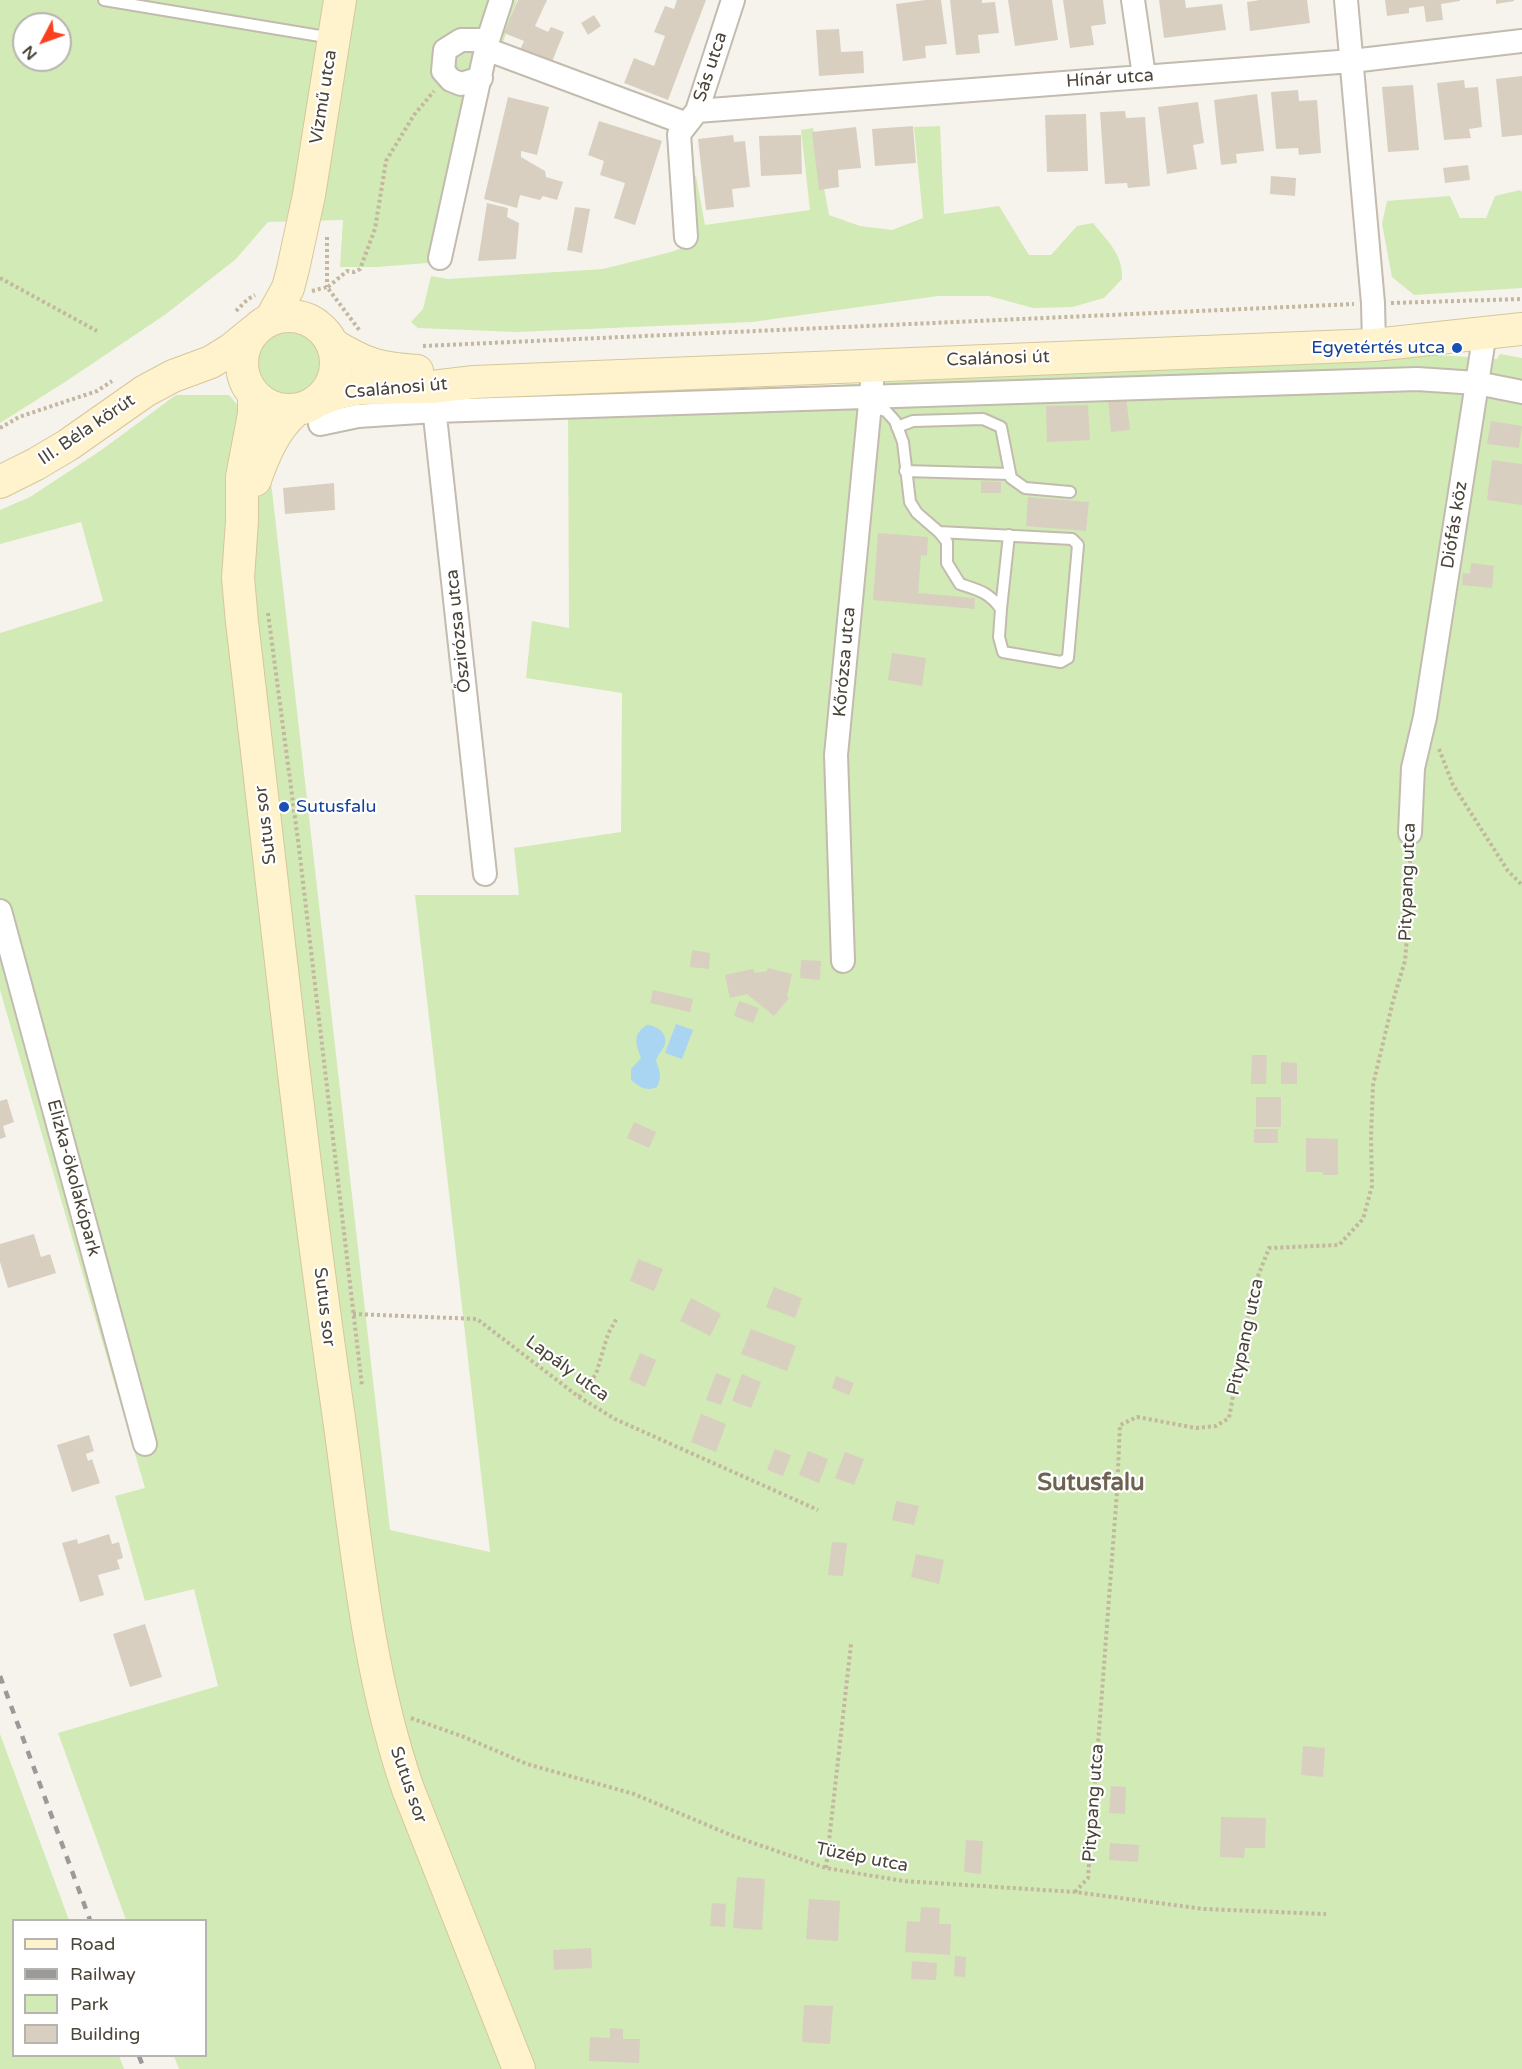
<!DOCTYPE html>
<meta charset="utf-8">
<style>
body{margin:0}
#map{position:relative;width:1522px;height:2069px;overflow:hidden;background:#f6f3ec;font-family:"Varela Round",sans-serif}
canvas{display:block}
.legend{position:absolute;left:12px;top:1919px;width:195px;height:138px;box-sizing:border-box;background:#fff;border:2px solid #b7b4b0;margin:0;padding:8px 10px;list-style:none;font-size:18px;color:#4b4439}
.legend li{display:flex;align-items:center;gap:12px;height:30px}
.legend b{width:30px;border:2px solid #b7b4b0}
.north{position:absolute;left:12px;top:12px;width:60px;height:60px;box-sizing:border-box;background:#fff;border:2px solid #b7b4b0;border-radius:50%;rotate:229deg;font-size:16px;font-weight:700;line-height:24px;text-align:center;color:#4b4439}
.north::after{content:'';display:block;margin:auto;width:21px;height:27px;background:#fc3f1d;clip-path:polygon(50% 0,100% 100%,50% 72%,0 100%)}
</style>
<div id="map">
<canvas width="1522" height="2069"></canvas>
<ul class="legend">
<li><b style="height:8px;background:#fff3cd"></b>Road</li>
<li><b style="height:8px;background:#9a9a9a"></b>Railway</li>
<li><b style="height:16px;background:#d2eab5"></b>Park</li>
<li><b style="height:16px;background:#d8cfc1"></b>Building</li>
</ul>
<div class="north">N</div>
</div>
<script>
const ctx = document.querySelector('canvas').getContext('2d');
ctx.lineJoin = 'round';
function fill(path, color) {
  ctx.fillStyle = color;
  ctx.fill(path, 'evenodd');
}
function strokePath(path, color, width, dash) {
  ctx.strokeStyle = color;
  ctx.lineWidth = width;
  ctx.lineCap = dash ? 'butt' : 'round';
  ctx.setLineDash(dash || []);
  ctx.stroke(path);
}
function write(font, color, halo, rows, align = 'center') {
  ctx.font = font + ' "Varela Round",sans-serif';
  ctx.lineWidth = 4.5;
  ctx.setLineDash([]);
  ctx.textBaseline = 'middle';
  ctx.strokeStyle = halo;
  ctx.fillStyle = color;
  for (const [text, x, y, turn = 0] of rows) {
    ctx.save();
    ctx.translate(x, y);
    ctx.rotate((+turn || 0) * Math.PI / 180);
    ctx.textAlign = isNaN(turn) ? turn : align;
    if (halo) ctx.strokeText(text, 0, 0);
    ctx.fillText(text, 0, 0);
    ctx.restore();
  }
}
fill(new Path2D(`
 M0,0H517L479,115L452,261L377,267H340L343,220L268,222L236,259L166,314L65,382L0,423ZM24,24H60V60H24Z
 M940,126L944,214L999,206L1029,255H1051L1077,226L1093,223C1108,242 1123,254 1122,279L1104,298L1072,307L1033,308L989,296H938L752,322L516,332L418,328L411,322L423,309L431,276L448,279L603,269L671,252L692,244L686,174L696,176L705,225L810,210L801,130L813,128L829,215L860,226L892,230L923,218L914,127Z
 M1520,190L1522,192V288L1414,295L1392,277L1382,224L1387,201L1450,196L1460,218H1486L1495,196Z
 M251 363a37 37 0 1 1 74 0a37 37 0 1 1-74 0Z
 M1424,354L1497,359L1500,354L1522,358V2069H179L174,2056H206V1920H126L58,1733L218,1686L194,1589L145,1601L115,1496L145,1488L0,990V633L103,601L81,522L0,544V510L30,497L100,451L176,395H229L246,415L242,491L271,482L390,1530L490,1552L415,895H519L514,848L621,832L622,693L526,678L532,621L569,628L568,399Z
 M0,1734L69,1920H14V2056H119L124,2069H0Z`), '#d2eab5');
fill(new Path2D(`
 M676,1024L693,1030L682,1059L665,1053Z
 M647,1025C657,1026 667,1032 665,1044C663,1050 657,1055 656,1061C660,1071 662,1077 657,1087C646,1092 640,1087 631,1080V1069L641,1058C636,1044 632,1034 647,1025Z`), '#a9d4f2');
fill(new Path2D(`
 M518,0H547L535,26L548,32L551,27L564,32L551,64L520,50L524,41L504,33Z
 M677,0H706L668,100L624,83L634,58L654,66L665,36L654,32L665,6L674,9Z
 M926,0H941L947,44L925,46L926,58L903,61L896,4Z
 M950,0H982V3L995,2L999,33L978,35L980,53L956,55Z
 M1008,0H1052L1058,40L1015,46Z
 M1063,0H1103L1106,24L1091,26L1094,45L1070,48Z
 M1159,0H1185L1186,8L1222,4L1226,30L1164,38Z
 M1260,0H1307L1310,23L1250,31L1247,2Z
 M1385,0H1460V1L1441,4L1443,20L1426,22L1424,6L1409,8V13L1387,16Z
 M1496,0H1514V1L1496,4Z
 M594,15L601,26L588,35L581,23Z
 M839,29L841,52L863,51L864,73L819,76L816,30Z
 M1522,76V135L1502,137L1496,79Z
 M1464,80L1465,88L1478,87L1482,127L1469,129L1471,138L1444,140L1437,83Z
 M1413,85L1419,150L1388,152L1382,87Z
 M1298,90L1299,101L1317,100L1321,153L1299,155L1298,148L1276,149L1271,92Z
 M1257,94L1264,151L1236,154L1237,163L1221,165L1214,100Z
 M508,97L549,107L537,155L521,151V157L545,171L546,177L563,182L557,200L543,196L540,200L520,195L517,208L484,199Z
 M1198,102L1204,143L1193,145L1197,169L1167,174L1158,107Z
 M1125,111L1126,118L1145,117L1150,186L1128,188L1127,183L1105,184L1100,112Z
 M1086,114L1088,171L1047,172L1045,115Z
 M599,121L662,141L635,225L614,218L625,183L600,175L604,161L588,155Z
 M913,126L916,163L875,166L872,129Z
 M856,127L861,168L838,170L839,187L819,190L812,132Z
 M733,135L734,142L745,141L750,187L732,189L734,207L706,210L698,139Z
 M801,135L802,174L761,176L759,136Z
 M1468,165L1470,180L1445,183L1443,168Z
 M1271,176L1296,178L1295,196L1270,194Z
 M487,203L508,208L507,217L519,223L516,259L478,261Z
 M575,207L590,209L582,253L567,250Z
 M1126,397L1130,430L1111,432L1108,398Z
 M1088,405L1090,440L1047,442L1046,406Z
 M1491,421L1522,426L1519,448L1487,444Z
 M1492,460L1522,464V505L1487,500Z
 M981,481L1001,482V493H981Z
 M334,483L335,510L285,514L283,488Z
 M1028,497L1089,502L1086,531L1026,526Z
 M878,533L928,537L927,556L921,555L918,593L975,598L974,609L873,600Z
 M1471,563L1494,566L1492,588L1462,585L1463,573L1470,574Z
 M892,653L926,658L922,686L888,680Z
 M692,950L710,953L709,969L690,967Z
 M801,960L821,961L820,980L800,978Z
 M768,968L792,974L787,996L789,998L774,1016L747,994L730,998L725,975L753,969L755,973L767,971Z
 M653,990L693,999L690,1012L650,1003Z
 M739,1001L759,1008L753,1023L734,1016Z
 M1252,1055H1267L1266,1084H1251Z
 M1281,1062L1297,1063V1084H1281Z
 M1256,1097H1281V1127H1256Z
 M7,1099L14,1122L3,1126L6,1137L0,1139V1101Z
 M634,1122L656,1132L649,1148L627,1138Z
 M1254,1129H1278V1143H1254Z
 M1306,1138L1338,1139V1175H1323V1172H1306Z
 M34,1234L41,1257L50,1254L56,1273L8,1288L0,1262V1244Z
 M638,1259L663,1269L654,1291L630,1281Z
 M774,1287L802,1298L795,1318L766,1307Z
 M691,1298L721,1314L710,1336L680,1321Z
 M751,1329L796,1346L787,1371L741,1354Z
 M640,1353L656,1360L645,1387L629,1380Z
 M716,1373L731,1379L721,1405L706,1400Z
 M742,1374L761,1382L751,1408L732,1401Z
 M836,1376L854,1383L849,1395L832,1388Z
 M701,1414L726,1424L716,1452L691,1442Z
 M89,1435L94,1451L86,1454L88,1461L92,1459L100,1483L72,1492L57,1445Z
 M775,1449L791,1455L783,1476L767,1470Z
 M808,1451L828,1459L819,1483L799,1475Z
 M845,1452L864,1459L854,1485L835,1478Z
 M896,1501L919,1506L914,1525L892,1520Z
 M109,1534L112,1544L119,1542L123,1558L117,1560L120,1569L98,1575L104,1595L80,1602L62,1543L77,1539L78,1544Z
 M832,1542L847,1543L843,1576L828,1575Z
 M916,1554L944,1560L939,1584L911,1577Z
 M145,1624L162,1677L130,1687L113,1634Z
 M1303,1746L1325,1748L1323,1777L1301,1775Z
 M1111,1786L1126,1787L1125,1814L1109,1813Z
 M1221,1817L1266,1818L1265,1848H1245L1244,1858L1220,1857Z
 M966,1840L983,1841L981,1874L964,1872Z
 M1110,1843L1139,1845L1138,1862L1109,1860Z
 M737,1877L765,1879L762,1930L733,1928Z
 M809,1899L840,1901L838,1941L806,1939Z
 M712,1903L726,1904L725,1927L710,1926Z
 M921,1907L940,1908L939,1924H951L950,1955L905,1952L907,1921L920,1922Z
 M591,1948L592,1968L554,1970L553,1950Z
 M955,1956L966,1957L965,1977L954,1976Z
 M912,1961L937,1963L936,1980L911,1979Z
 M804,2005L833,2006L830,2044L802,2042Z
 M610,2028L623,2029V2039H640L639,2063L589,2061L590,2037L610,2038Z`), '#d8cfc1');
const lane = new Path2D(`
 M104,0L332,38
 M869,407L886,411L895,421L903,442L910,502L917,513L939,532L947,542V563L960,584C978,590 989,592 1001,609L999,637L1003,652L1061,662L1068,658L1078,545L1072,539L939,532
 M897,427L913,421L983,419L1001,427L1011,478L1025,488L1070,492
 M905,471L1010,474
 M1001,609L1009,535`);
const street = new Path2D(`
 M1133,0L1144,76
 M1346,0L1373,303L1374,345
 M486,49L687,124
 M481,78L461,84L451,80L443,71L445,50L461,40H488
 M697,111L1352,61L1522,41
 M686,237L679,134L697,111L733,0
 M440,258L488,40L501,0
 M433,398L485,874
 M320,424L358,416L435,411L1417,379L1477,383L1522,392
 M1410,833L1413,768L1425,717L1485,332
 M0,911L145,1444
 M843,961L836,755L872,383`);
const secondary = new Path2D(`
 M242 363a47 47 0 1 1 94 0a47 47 0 1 1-94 0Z
 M271,319L288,288L293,269L309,195L340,0
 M332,344C366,365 378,368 417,371
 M254,396V414L242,477V521L238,578L242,622C273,885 300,1149 338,1411C356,1538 366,1668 408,1789L519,2069
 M319,400L340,392L360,388L432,387L474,382L1374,345L1522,329
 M255,480C264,454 274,430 295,411
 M0,482L36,464L68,445L145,391L173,376L211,362L232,349L254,331`);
strokePath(lane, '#c2bbae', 14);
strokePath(street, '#c2bbae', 26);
strokePath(secondary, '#d6c79b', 34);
strokePath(new Path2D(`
 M327,237V287
 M0,278L97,331
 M328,287L347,271L354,272L360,269L375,229L386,161L414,115L434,91
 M312,291L327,287L360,331
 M1391,303L1522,299
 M236,311L248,299L255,295
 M423,346L1354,304
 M0,428L19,417L97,391L112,381
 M268,613L299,848L362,1386
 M1439,749L1453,785L1508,871L1522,885
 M353,1314L477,1319L579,1397L615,1419L818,1510
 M579,1397L596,1374L608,1334L617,1318
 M411,1718L464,1737L527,1764L634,1794L733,1836L826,1868L903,1881L1075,1892L1204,1909L1326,1914
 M826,1868L851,1644
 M1075,1892L1088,1878L1117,1492L1120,1425L1137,1417L1196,1428L1216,1426L1229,1418L1253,1289L1269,1248L1339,1245L1363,1219L1372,1186L1371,1137L1373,1085L1393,1001L1405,961L1410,902V852`), '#c4b79f', 4, [3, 3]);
strokePath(lane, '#fff', 10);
strokePath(street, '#fff', 22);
strokePath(secondary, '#fff3cd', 32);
strokePath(new Path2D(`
 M0,1676L90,1920
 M139,2056L144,2069`), '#9a9a9a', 4.5, [8, 8]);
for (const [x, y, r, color] of [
 [1457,348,6,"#1a4fb4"],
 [284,807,6,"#1a4fb4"]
]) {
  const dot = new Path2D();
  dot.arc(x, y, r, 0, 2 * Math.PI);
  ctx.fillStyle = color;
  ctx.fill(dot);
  strokePath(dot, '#fff', 2);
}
write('18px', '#4b4439', '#fff', [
 ["Sás utca",711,67,-72],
 ["Hínár utca",1110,79,-4],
 ["Vízmű utca",324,97,-81],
 ["Csalánosi út",998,359,-2],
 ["Csalánosi út",396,389,-5],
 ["III. Béla körút",87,430,-34],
 ["Diófás köz",1455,525,-81],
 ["Őszirózsa utca",459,631,-96],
 ["Kőrózsa utca",845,662,-85],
 ["Sutus sor",266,825,-97],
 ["Pitypang utca",1408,882,-88],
 ["Elizka-ökolakópark",73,1178,75],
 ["Sutus sor",324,1307,83],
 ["Pitypang utca",1246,1337,-78],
 ["Lapály utca",567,1369,36],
 ["Sutus sor",408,1785,71],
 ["Pitypang utca",1094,1803,-86],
 ["Tüzép utca",862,1858,11]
]);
write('18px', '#164399', '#fff', [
 ["Egyetértés utca",1445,348],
 ["Sutusfalu",296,807,"left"]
], 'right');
write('bold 24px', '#6e6250', '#fff', [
 ["Sutusfalu",1091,1484]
]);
</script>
